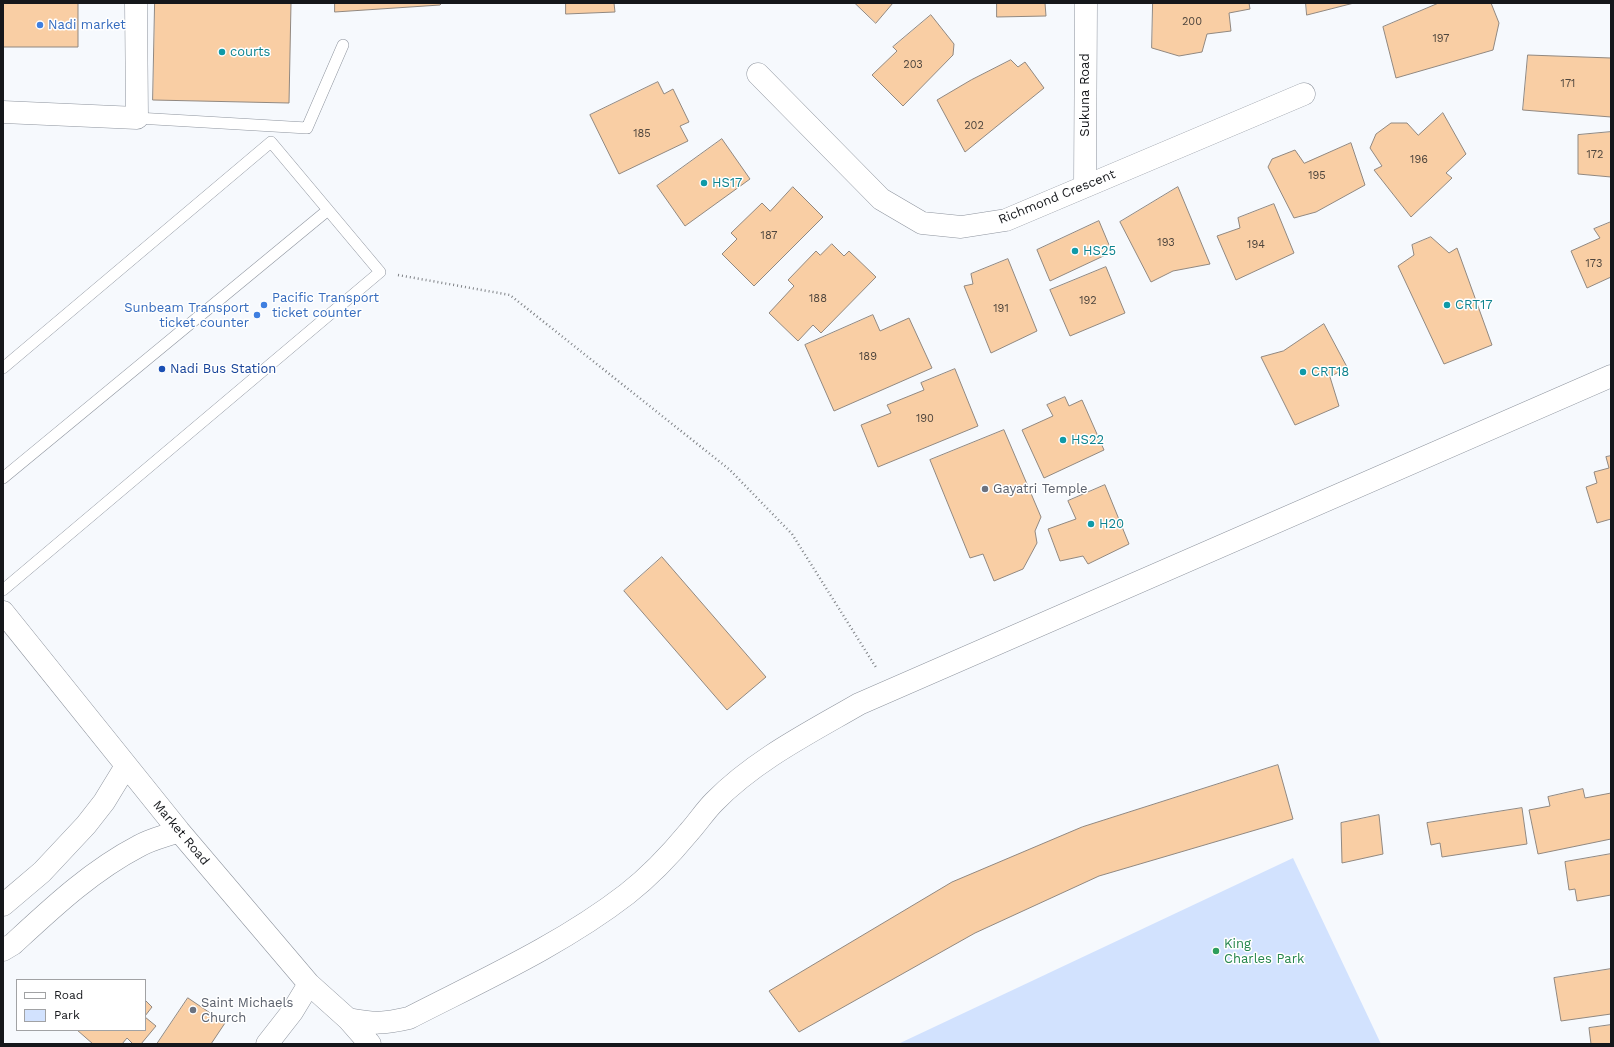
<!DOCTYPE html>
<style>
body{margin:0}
#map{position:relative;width:1614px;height:1047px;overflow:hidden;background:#f6f9fd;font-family:"Work Sans",sans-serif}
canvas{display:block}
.frame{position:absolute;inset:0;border:4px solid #15171b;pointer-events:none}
.legend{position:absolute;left:16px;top:979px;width:130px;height:52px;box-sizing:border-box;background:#fff;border:1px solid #a1a2a4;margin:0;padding:5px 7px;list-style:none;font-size:12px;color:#15171b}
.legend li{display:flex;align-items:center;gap:8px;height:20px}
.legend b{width:20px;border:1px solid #a1a2a4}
</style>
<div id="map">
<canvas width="1614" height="1047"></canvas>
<div class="frame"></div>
<ul class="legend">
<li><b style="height:5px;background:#fff"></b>Road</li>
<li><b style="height:11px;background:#d2e2fe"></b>Park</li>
</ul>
</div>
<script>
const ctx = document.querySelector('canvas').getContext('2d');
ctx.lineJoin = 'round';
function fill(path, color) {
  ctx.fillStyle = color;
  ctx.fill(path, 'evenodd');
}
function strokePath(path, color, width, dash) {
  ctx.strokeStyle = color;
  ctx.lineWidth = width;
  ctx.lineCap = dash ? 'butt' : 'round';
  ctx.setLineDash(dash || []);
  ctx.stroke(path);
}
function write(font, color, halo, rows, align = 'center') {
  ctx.font = font + ' "Work Sans",sans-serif';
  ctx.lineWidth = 3;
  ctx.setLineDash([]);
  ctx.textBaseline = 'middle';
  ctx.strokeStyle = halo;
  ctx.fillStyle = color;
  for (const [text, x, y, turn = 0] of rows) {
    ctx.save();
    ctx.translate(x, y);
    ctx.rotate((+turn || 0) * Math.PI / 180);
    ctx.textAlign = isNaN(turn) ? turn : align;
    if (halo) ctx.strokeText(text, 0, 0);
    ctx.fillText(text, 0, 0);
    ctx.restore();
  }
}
fill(new Path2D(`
 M1293,858L1381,1044H898Z`), '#d2e2fe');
const building = new Path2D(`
 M3,3H78V47H3Z
 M155,3H291L289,103L153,100Z
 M335,3H442L440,5L335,12Z
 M566,3H614L615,12L566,14Z
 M855,3H893L876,23Z
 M997,3H1045L1046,16L997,17Z
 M1153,3H1249L1250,9L1229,13L1231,31L1207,34L1202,52L1179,56L1152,48Z
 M1306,3H1354L1307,15Z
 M1439,3H1491L1499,23L1493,50L1396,78L1383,27Z
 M931,15L954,44L953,55L903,106L872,75L897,51L893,47Z
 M1528,55L1611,58V117L1523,110Z
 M1011,60L1018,67L1025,62L1044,88L965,152L937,100L971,80Z
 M658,82L664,94L673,89L689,122L680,126L688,141L619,174L590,115Z
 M1443,113L1466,154L1446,173L1452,178L1411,217L1374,170L1382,166L1370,148L1376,134L1391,123H1407L1418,135Z
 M1611,132V177L1578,174V135Z
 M722,139L750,179L685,226L657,186Z
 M1351,143L1365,185L1316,212L1294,218L1268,167L1272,159L1295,150L1304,163Z
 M793,187L823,217L754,286L722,254L737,239L731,233L762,203L770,211Z
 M1178,187L1210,264L1173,271L1151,282L1120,222Z
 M1274,204L1294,253L1236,280L1217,236L1240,228L1238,218Z
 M1099,221L1112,252L1050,281L1037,250Z
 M1611,222V277L1587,288L1571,251L1600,238L1594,229Z
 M1431,237L1449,253L1457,248L1492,345L1444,364L1398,266L1414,255L1412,245Z
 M832,244L844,256L849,251L876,277L821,333L813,325L798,341L769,313L794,286L788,280L816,251L820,255Z
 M1008,259L1037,331L991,353L964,286L973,284L971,274Z
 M1106,267L1125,313L1070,336L1050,290Z
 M873,315L880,331L909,318L932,368L834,411L805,345Z
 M1324,324L1347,367L1330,377L1339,406L1295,425L1261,357L1283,351Z
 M955,369L978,426L878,467L861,425L891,413L887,405L924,390L921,383Z
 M1065,397L1069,406L1082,400L1104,450L1044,478L1022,430L1053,416L1047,405Z
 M1004,430L1041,517L1035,531L1037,543L1023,569L994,581L983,554L970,558L930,460Z
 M1611,456V519L1597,523L1586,487L1597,483L1594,472L1609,468L1606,457Z
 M1105,485L1129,544L1088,564L1083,556L1060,561L1048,529L1076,519L1068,501Z
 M662,557L766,677L727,710L624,591Z
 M1278,765L1293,819L1099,876L975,933L799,1032L769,991L952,882L1082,827Z
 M1583,789L1585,798L1611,793V839L1538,854L1529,810L1550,806L1548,797Z
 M1522,808L1527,844L1442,857L1440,843L1431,845L1427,823Z
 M1379,815L1383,854L1342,863L1341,823Z
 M1611,854V895L1577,901L1575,889L1569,890L1565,862Z
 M1611,969V1014L1561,1021L1554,978Z
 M188,998L225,1023L211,1044H157Z
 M145,1000L152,1007L145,1016Z
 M145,1017L156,1026L141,1044H133L127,1038L122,1044H93L77,1030H145Z
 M1611,1025V1044H1591L1589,1028Z`);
fill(building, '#f9cea4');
strokePath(building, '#918880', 1);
const service = new Path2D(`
 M137,118L307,128L343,45
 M3,368L271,142L380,272L3,590
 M3,478L328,210`);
const minor = new Path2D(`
 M758,74L881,199L922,223L961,227L1006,220L1304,94
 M3,112L137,118L136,3
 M1085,186L1086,3`);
const secondary = new Path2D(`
 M3,612L179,831L309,984L348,1019L370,1044
 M3,905L42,872L86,825L104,802L126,766
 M3,950L13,944C52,908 91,871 139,846C151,839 166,836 179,831
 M348,1019C374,1024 383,1024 409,1018C483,980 561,945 627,894C650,876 670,855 689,832C698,822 705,811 714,802C755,760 809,733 859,704L1611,376
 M267,1044L292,1012L309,984`);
strokePath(service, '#8e949e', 12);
strokePath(minor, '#8e949e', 23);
strokePath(secondary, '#8e949e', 23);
strokePath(new Path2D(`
 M398,275L510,295L730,470L792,534L877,669`), '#7f8286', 2.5, [1, 3]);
strokePath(service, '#fff', 11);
strokePath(minor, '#fff', 22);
strokePath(secondary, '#fff', 22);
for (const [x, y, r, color] of [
 [40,25,4,"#3f7fe0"],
 [222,52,4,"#0f9aa8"],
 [704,183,4,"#0f9aa8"],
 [1075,251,4,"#0f9aa8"],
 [264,305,4,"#3f7fe0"],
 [1447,305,4,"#0f9aa8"],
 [257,315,4,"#3f7fe0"],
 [162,369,4,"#1a4fb4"],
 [1303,372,4,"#0f9aa8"],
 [1063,440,4,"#0f9aa8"],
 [985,489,4,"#6b7280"],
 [1091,524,4,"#0f9aa8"],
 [1216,951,4,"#2e9e5b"],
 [193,1010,4,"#6b7280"]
]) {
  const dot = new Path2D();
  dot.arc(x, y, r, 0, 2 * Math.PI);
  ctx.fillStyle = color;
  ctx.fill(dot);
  strokePath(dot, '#fff', 1.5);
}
write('11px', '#4e453d', null, [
 ["200",1192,22],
 ["197",1441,39],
 ["203",913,65],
 ["171",1568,84],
 ["202",974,126],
 ["185",642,134],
 ["172",1595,155],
 ["196",1419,160],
 ["195",1317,176],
 ["187",769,236],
 ["193",1166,243],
 ["194",1256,245],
 ["173",1594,264],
 ["188",818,299],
 ["192",1088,301],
 ["191",1001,309],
 ["189",868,357],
 ["190",925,419]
]);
write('13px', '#366cbe', '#fff', [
 ["Nadi market",48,25],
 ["Pacific Transport",272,298],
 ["ticket counter",272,313],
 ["Sunbeam Transport",249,308,"right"],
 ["ticket counter",249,323,"right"]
], 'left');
write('13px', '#0d838f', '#fff', [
 ["courts",230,52],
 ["HS17",712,183],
 ["HS25",1083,251],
 ["CRT17",1455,305],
 ["CRT18",1311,372],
 ["HS22",1071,440],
 ["H20",1099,524]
], 'left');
write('13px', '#15171b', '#fff', [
 ["Sukuna Road",1085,95,-90],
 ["Richmond Crescent",1057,197,-22],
 ["Market Road",181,833,50]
]);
write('13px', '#164399', '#fff', [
 ["Nadi Bus Station",170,369]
], 'left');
write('13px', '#5b616d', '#fff', [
 ["Gayatri Temple",993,489],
 ["Saint Michaels",201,1003],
 ["Church",201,1018]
], 'left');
write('13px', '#27864d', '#fff', [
 ["King",1224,944],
 ["Charles Park",1224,959]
], 'left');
</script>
